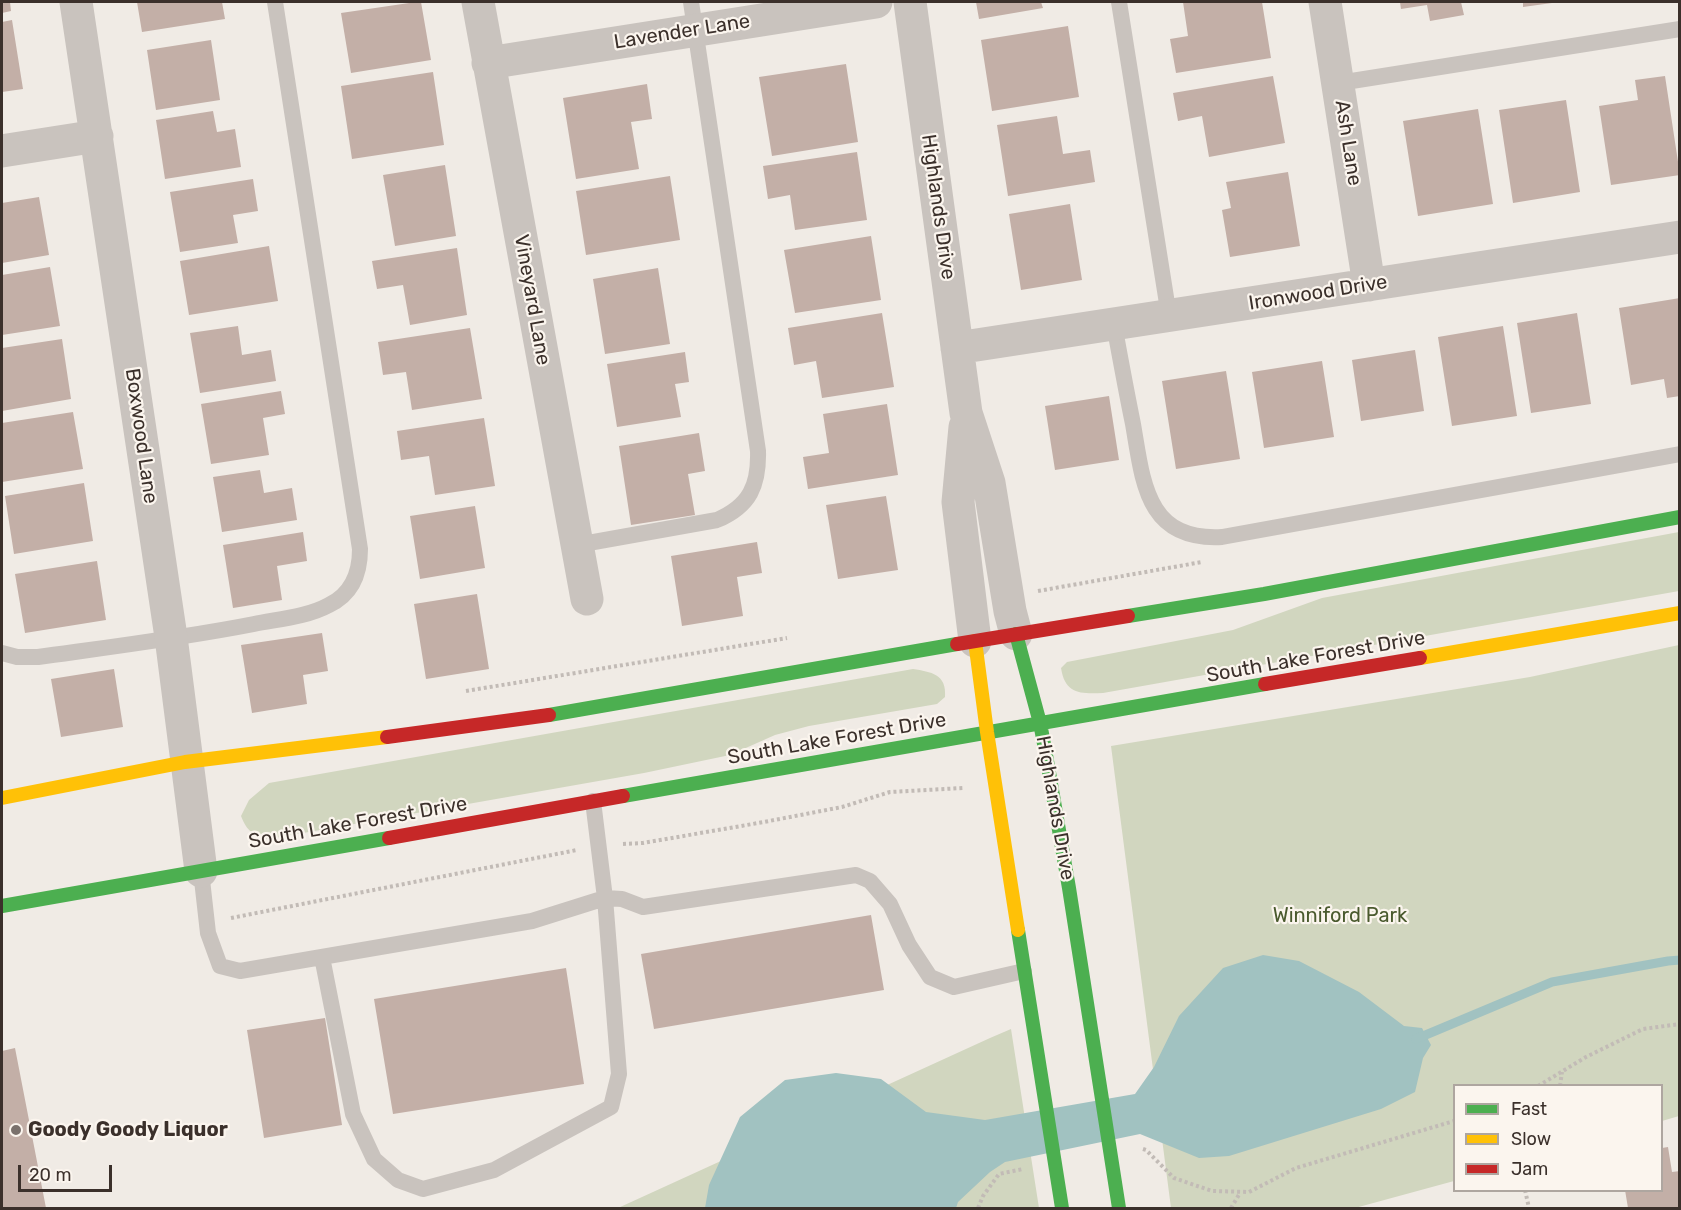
<!DOCTYPE html>
<style>
body{margin:0}
#map{position:relative;width:1681px;height:1210px;overflow:hidden;background:#f0ebe5;font-family:Rubik,sans-serif}
canvas{display:block}
.frame{position:absolute;inset:0;border:3px solid #3b302b;pointer-events:none}
.legend{position:absolute;left:1453px;top:1084px;width:210px;height:108px;box-sizing:border-box;background:#fbf5ee;border:2px solid #aea6a0;margin:0;padding:8px 10px;list-style:none;font-size:18px;color:#3b302b}
.legend li{display:flex;align-items:center;gap:12px;height:30px}
.legend b{width:30px;border:2px solid #aea6a0}
.scale{position:absolute;left:18px;top:1165px;width:94px;height:27px;box-sizing:border-box;border:3px solid #3b302b;border-top:0;padding-left:8px;font-size:18px;line-height:21px;white-space:nowrap;color:#3b302b;-webkit-text-stroke:4px #fbf5ee;paint-order:stroke}
</style>
<div id="map">
<canvas width="1681" height="1210"></canvas>
<div class="frame"></div>
<ul class="legend">
<li><b style="height:8px;background:#4caf50"></b>Fast</li>
<li><b style="height:8px;background:#ffc107"></b>Slow</li>
<li><b style="height:8px;background:#c62828"></b>Jam</li>
</ul>
<div class="scale">20 m</div>
</div>
<script>
const ctx = document.querySelector('canvas').getContext('2d');
ctx.lineJoin = 'round';
function fill(path, color) {
  ctx.fillStyle = color;
  ctx.fill(path, 'evenodd');
}
function strokePath(path, color, width, dash) {
  ctx.strokeStyle = color;
  ctx.lineWidth = width;
  ctx.lineCap = dash ? 'butt' : 'round';
  ctx.setLineDash(dash || []);
  ctx.stroke(path);
}
function write(font, color, halo, rows, align = 'center') {
  ctx.font = font + ' Rubik,sans-serif';
  ctx.lineWidth = 4.5;
  ctx.setLineDash([]);
  ctx.textBaseline = 'middle';
  ctx.strokeStyle = halo;
  ctx.fillStyle = color;
  for (const [text, x, y, turn = 0] of rows) {
    ctx.save();
    ctx.translate(x, y);
    ctx.rotate((+turn || 0) * Math.PI / 180);
    ctx.textAlign = isNaN(turn) ? turn : align;
    if (halo) ctx.strokeText(text, 0, 0);
    ctx.fillText(text, 0, 0);
    ctx.restore();
  }
}
fill(new Path2D(`
 M1679,532V591L1103,693C1080,694 1065,694 1061,668L1067,662L1233,630L1322,598Z
 M1679,645V1116L1662,1121V1086H1454V1181L1355,1208H1171L1111,746L1530,677Z
 M913,669C931,672 947,674 945,697L937,704L809,726L775,735L730,755L644,773L269,839C253,836 247,831 241,816L249,800L269,783Z
 M1011,1029L1039,1208H618L990,1038Z`), '#d1d6bf');
fill(new Path2D(`
 M1263,955L1299,961L1359,992L1404,1026L1422,1028L1431,1045L1423,1058L1415,1092L1381,1109L1229,1156L1199,1158L1140,1134L1005,1162L990,1172L958,1202L956,1208H705L709,1185L740,1117L785,1080L836,1073L881,1079L926,1112L985,1120L1135,1094L1154,1067L1179,1016L1223,968Z`), '#a1c2c1');
strokePath(new Path2D(`
 M1416,1039L1552,982L1668,961L1680,960`), '#a1c2c1', 9);
fill(new Path2D(`
 M2,2H10L11,11L2,13Z
 M137,2H222L225,19L142,32Z
 M416,2H421L431,60L351,73L341,13Z
 M976,2H1041L1043,8L979,19Z
 M1183,2H1262L1271,58L1176,73L1170,39L1188,36Z
 M1400,2H1461L1464,15L1430,21L1427,5L1401,9Z
 M1523,2H1552V3L1523,7Z
 M12,20L23,89L2,92V22Z
 M1068,26L1079,97L992,111L981,40Z
 M211,40L220,100L156,110L147,50Z
 M846,64L858,142L772,156L759,77Z
 M433,72L444,145L352,159L341,86Z
 M1273,76L1285,143L1209,157L1202,116L1178,121L1173,93Z
 M1665,76L1680,175L1611,185L1599,106L1638,100L1635,80Z
 M647,84L652,119L631,122L639,169L576,179L563,98Z
 M1566,100L1580,192L1513,203L1499,110Z
 M1478,109L1493,204L1418,216L1403,121Z
 M213,111L217,132L235,129L241,167L165,179L156,120Z
 M1057,116L1063,154L1090,150L1095,182L1008,196L997,125Z
 M857,152L867,220L795,230L790,195L768,199L763,166Z
 M445,165L456,236L395,246L383,175Z
 M1288,172L1300,246L1230,257L1222,210L1231,208L1226,182Z
 M670,176L680,240L586,255L576,191Z
 M253,179L258,211L233,215L238,243L180,252L170,192Z
 M39,197L49,255L2,263V203Z
 M1070,204L1082,280L1021,290L1009,214Z
 M871,236L881,300L795,313L784,250Z
 M269,246L278,301L189,315L180,261Z
 M457,248L467,315L410,325L403,285L377,289L372,261Z
 M50,267L60,326L2,335V275Z
 M658,268L670,344L605,354L593,279Z
 M1680,298V396L1667,398L1664,379L1631,385L1619,308Z
 M882,313L894,387L822,398L816,361L794,365L788,328Z
 M1577,313L1591,404L1531,413L1517,323Z
 M238,326L242,355L271,350L276,381L200,393L190,333Z
 M1503,326L1517,416L1452,426L1438,337Z
 M470,328L482,399L412,410L406,372L383,375L378,342Z
 M62,339L71,399L2,411V348Z
 M1415,350L1424,411L1361,421L1352,360Z
 M685,352L689,382L675,384L681,417L617,427L607,364Z
 M1322,361L1334,437L1264,448L1252,372Z
 M1226,371L1240,459L1176,469L1162,381Z
 M281,391L285,414L263,418L269,455L211,464L201,404Z
 M1109,396L1119,460L1055,470L1045,406Z
 M887,404L898,475L808,489L803,457L829,453L823,414Z
 M73,412L83,469L2,482V423Z
 M484,418L495,486L435,495L429,456L401,460L397,431Z
 M699,433L705,471L688,474L695,515L631,525L619,446Z
 M260,470L264,493L292,488L297,520L222,532L213,477Z
 M84,483L93,541L14,554L5,496Z
 M886,496L898,570L838,579L826,505Z
 M475,506L485,568L420,579L410,516Z
 M303,532L307,561L277,566L282,600L233,608L223,545Z
 M757,542L762,573L737,577L743,616L682,626L671,556Z
 M97,561L106,620L25,633L15,574Z
 M477,594L489,669L426,679L414,604Z
 M322,633L328,671L303,675L307,704L252,713L241,645Z
 M114,669L123,727L61,737L51,679Z
 M871,915L884,990L654,1029L641,954Z
 M566,968L584,1084L393,1114L374,999Z
 M325,1018L342,1125L264,1138L247,1030Z
 M15,1048L46,1208H2V1051Z
 M1668,1147L1672,1172L1680,1171V1208H1628L1625,1190H1662V1148Z`), '#c3afa7');
strokePath(new Path2D(`
 M1038,591L1202,562
 M466,691L787,638
 M623,844L643,843L764,822L842,807L890,792L963,788
 M231,918L577,850
 M1538,1086L1586,1057L1643,1029L1680,1024
 M1560,1086L1562,1072
 M1143,1149L1146,1150L1174,1178L1212,1191L1249,1192L1296,1168L1454,1121
 M1525,1190L1529,1208
 M978,1208L983,1196L999,1174L1023,1169
 M1231,1208L1240,1193`), '#c2bbb6', 4, [3, 3]);
strokePath(new Path2D(`
 M1119,2L1169,316
 M1339,83L1680,29
 M1114,324C1120,357 1126,390 1133,424C1143,482 1146,541 1222,537L1680,454
 M577,545L717,520C750,506 759,485 758,451L691,2
 M2,653L17,657H38C110,647 183,638 254,624C279,619 307,617 329,605C352,594 360,573 360,549L275,2
 M593,801L605,898L622,899L643,907L856,875L870,881L890,904L909,945L930,977L954,987L1024,971
 M201,871L208,933L220,966L240,971L532,921L605,898L619,1074L611,1107L494,1170L423,1189L398,1180L374,1159L353,1114L322,957`), '#c9c3be', 16);
strokePath(new Path2D(`
 M76,2L171,637L201,871
 M478,2L587,599
 M910,2L966,413L989,483L1010,611L1016,634
 M1325,2L1369,285
 M488,63L876,2
 M2,151L97,136
 M957,348L1680,237
 M965,427L958,502L975,641`), '#c9c3be', 33);
strokePath(new Path2D(`
 M1128,616L1264,594L1680,517
 M1016,634L1040,723L1045,749L1069,888L1119,1208
 M549,715L957,644
 M623,796L1265,684
 M2,906L389,838
 M1018,930L1062,1208`), '#4caf50', 14);
strokePath(new Path2D(`
 M975,641L987,732L1018,930
 M1420,658L1680,613
 M2,798L185,762L387,737`), '#ffc107', 14);
strokePath(new Path2D(`
 M957,644L1128,616
 M1265,684L1420,658
 M387,737L549,715
 M389,838L623,796`), '#c62828', 14);
for (const [x, y, r, color] of [
 [16,1130,6,"#7a716c"]
]) {
  const dot = new Path2D();
  dot.arc(x, y, r, 0, 2 * Math.PI);
  ctx.fillStyle = color;
  ctx.fill(dot);
  strokePath(dot, '#fbf5ee', 2);
}
write('20px', '#3b302b', '#fbf5ee', [
 ["Lavender Lane",682,32,-9],
 ["Ash Lane",1348,143,81],
 ["Highlands Drive",938,207,82],
 ["Ironwood Drive",1318,293,-9],
 ["Vineyard Lane",532,300,80],
 ["Boxwood Lane",141,436,82],
 ["South Lake Forest Drive",1316,657,-10],
 ["South Lake Forest Drive",837,739,-10],
 ["Highlands Drive",1055,808,80],
 ["South Lake Forest Drive",358,823,-10]
]);
write('20px', '#4a5a2e', '#fbf5ee', [
 ["Winniford Park",1340,916]
]);
write('bold 20px', '#3b302b', '#fbf5ee', [
 ["Goody Goody Liquor",28,1130]
], 'left');
</script>
